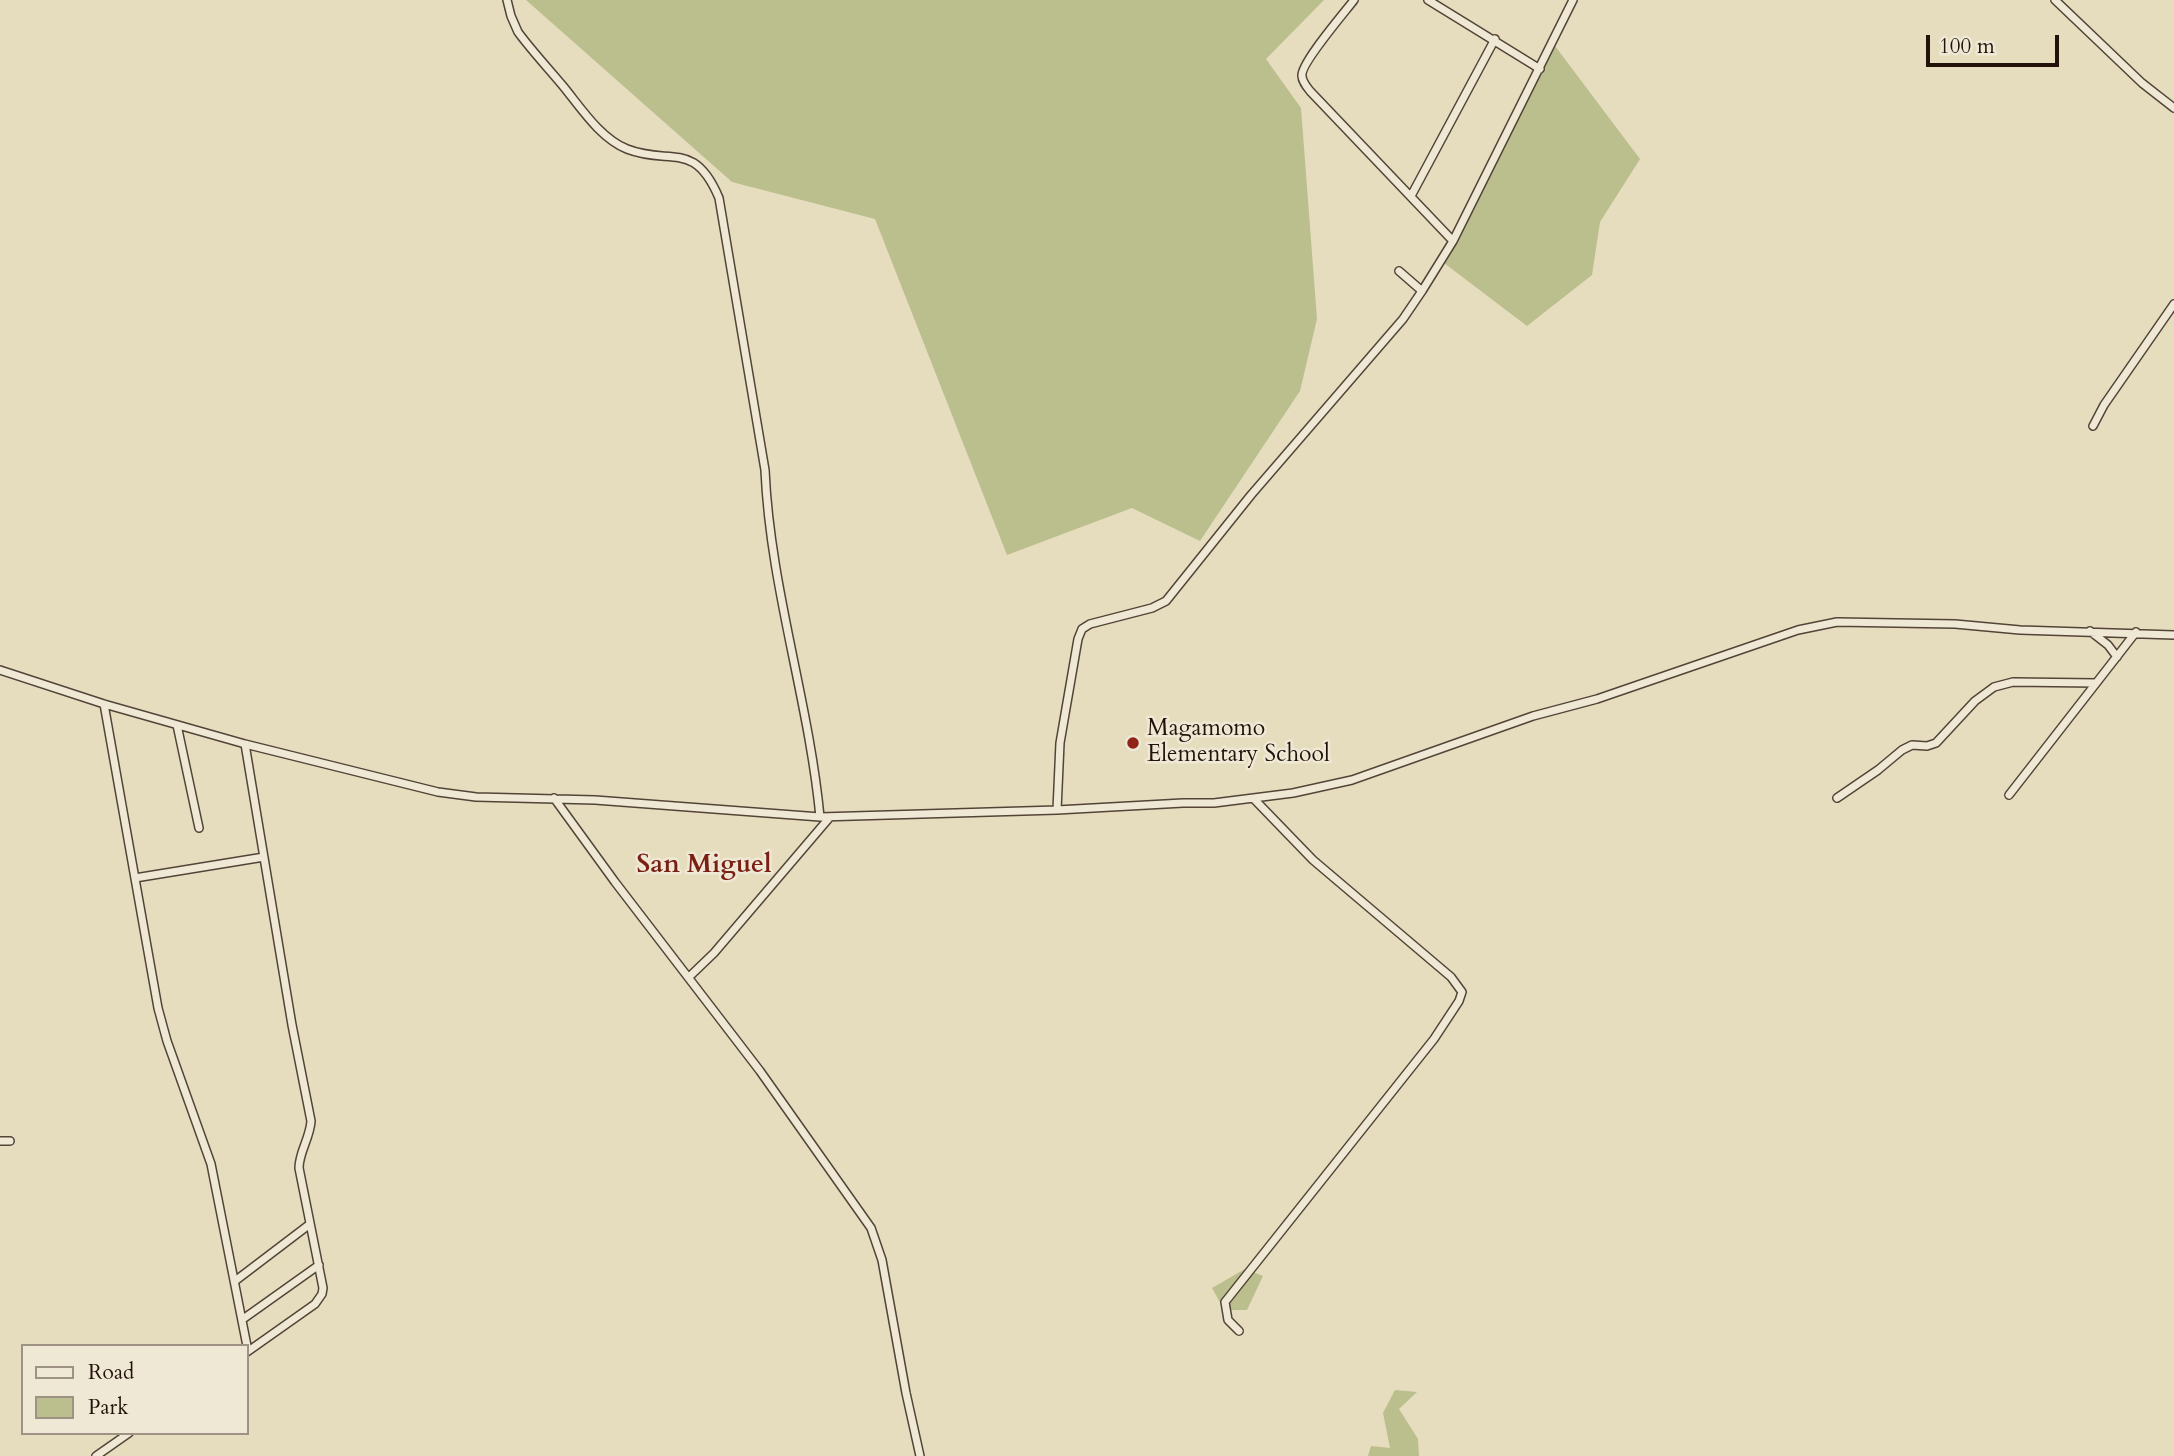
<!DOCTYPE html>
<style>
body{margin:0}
#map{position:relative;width:2174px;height:1456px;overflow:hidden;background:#e6dcbe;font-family:Cardo,serif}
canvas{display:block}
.legend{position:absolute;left:21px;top:1344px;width:228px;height:91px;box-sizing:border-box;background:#efe8d5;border:2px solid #9d9284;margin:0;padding:9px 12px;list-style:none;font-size:21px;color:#22120a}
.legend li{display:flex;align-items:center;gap:14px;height:35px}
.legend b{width:35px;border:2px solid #9d9284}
.scale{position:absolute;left:1926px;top:35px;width:133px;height:32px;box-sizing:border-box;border:4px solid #22120a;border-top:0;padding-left:9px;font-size:21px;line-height:24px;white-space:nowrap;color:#22120a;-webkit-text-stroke:5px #efe8d5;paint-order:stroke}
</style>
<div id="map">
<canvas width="2174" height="1456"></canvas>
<ul class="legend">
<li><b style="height:9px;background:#efe8d5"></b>Road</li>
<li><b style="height:19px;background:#bbbf8d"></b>Park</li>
</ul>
<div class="scale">100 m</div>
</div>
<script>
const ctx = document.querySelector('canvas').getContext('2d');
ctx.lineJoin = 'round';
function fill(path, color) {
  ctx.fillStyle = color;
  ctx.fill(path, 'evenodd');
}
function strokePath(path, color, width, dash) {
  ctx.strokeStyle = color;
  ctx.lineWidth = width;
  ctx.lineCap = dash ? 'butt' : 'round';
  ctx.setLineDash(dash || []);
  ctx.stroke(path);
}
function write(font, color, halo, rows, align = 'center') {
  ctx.font = font + ' Cardo,serif';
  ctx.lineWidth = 5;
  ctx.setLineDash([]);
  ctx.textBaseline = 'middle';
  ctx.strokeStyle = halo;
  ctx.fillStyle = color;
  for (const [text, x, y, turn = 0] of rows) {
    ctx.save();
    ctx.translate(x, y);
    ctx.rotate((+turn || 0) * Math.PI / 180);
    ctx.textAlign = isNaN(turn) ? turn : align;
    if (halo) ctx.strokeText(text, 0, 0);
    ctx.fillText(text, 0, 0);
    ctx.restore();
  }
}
fill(new Path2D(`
 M526,0H1324L1266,59L1301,108L1317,319L1300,391L1200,541L1132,508L1007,555L875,219L732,182Z
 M1552,42L1640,159L1600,222L1592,275L1527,326L1440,260Z
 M1245,1269L1263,1276L1247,1310H1224L1212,1288Z
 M1395,1390L1417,1392L1399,1409L1418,1439L1419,1456H1368L1371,1446L1390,1448L1383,1413Z`), '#bbbf8d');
const street = new Path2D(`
 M507,0L511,16L518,32C532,51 548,68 563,86C581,108 600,138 627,149C670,166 694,139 719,198L765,470C770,587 809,701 820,817
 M1354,0C1345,12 1300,64 1302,76C1302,81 1306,86 1310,91L1453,241
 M1428,0L1540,69
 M2055,0L2142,83L2174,108
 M1411,196L1495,39
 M1399,271L1422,291
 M2093,426L2104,405L2174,304
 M2090,631L2108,645L2117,657
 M0,670L104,704L245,744L438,792L476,797L595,800L820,817L1057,810L1183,803H1214L1293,793L1352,780L1533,716L1597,699L1798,630L1837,622L1955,624L2020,630L2174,635
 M104,704L158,1008L167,1041L211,1164L248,1351
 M177,725L199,828
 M245,744L292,1025L311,1121C310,1138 299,1152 299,1168L323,1288L322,1294L315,1304L247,1352
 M2009,795L2136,632
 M554,798L615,882L760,1071L871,1228L882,1260L906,1393L920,1456
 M1837,798L1878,770L1902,750L1912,745L1927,746L1936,743L1975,701L1994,687L2013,682L2096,683
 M1057,810L1060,743L1078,639L1082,629L1090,624L1152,608L1166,601L1251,495L1403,319L1422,291L1453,241L1573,0
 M135,878L264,857
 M689,977L714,953L830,817
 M0,1141H10
 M235,1281L310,1224
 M243,1319L319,1265
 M1239,1331L1228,1320L1225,1302L1434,1039L1459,1001L1462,992L1451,977L1313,860L1254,799
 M96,1456L129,1433`);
strokePath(street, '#534437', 10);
strokePath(street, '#efe8d5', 7);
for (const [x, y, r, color] of [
 [1133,743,7,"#8f2418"]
]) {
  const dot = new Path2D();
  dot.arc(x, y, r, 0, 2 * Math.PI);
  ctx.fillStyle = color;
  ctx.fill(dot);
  strokePath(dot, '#efe8d5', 2.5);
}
write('23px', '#22120a', '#efe8d5', [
 ["Magamomo",1147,730],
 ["Elementary School",1147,756]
], 'left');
write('bold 26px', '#7a1f14', '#efe8d5', [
 ["San Miguel",704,866]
]);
</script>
